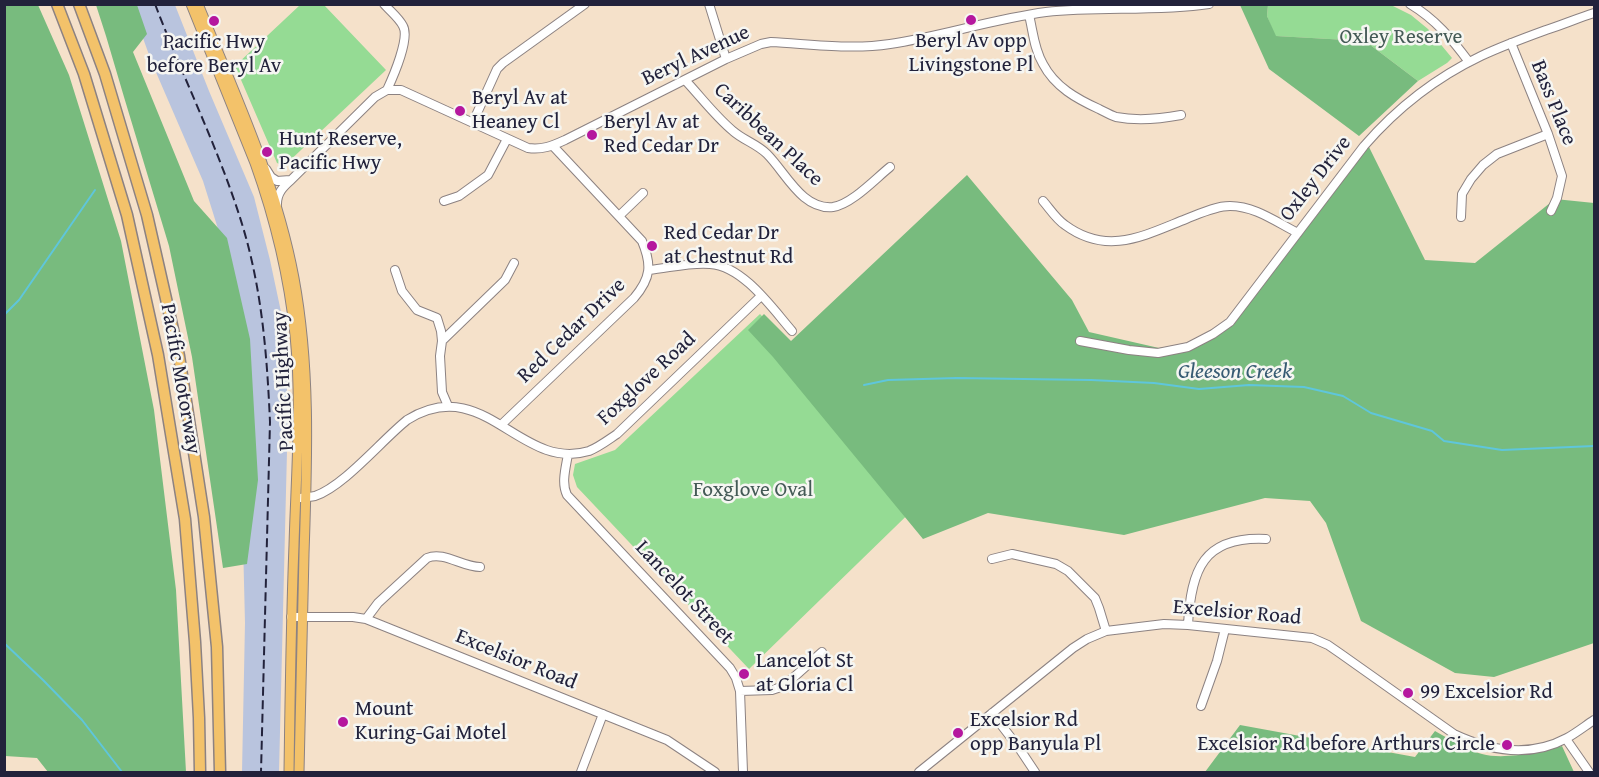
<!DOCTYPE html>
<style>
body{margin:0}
#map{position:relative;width:1599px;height:777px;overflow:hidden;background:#f5e1ca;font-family:"Gentium Book Plus",serif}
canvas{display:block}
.frame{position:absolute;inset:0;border:6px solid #22223b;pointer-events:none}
</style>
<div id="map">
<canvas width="1599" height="777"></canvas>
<div class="frame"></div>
</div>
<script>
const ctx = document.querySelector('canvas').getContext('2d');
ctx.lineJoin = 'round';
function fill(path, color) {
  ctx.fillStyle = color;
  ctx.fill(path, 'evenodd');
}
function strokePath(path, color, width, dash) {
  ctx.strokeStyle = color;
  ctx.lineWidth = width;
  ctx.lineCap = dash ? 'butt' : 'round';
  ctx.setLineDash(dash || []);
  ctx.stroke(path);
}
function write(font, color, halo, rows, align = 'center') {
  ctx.font = font + ' "Gentium Book Plus",serif';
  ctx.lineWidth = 5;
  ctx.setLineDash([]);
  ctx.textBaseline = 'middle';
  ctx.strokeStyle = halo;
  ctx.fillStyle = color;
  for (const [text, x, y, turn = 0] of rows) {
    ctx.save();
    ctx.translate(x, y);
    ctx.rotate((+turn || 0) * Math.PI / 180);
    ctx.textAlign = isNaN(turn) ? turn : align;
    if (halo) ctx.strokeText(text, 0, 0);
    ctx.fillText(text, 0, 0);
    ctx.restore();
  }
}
fill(new Path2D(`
 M131,5H175L209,91L254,197L270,260L284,326L288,411L279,772H242L245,623L238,339L219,232L203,181L152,63Z`), '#b9c4de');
fill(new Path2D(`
 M324,5L386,70L284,166L277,163L235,66L300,5Z
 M1268,5H1391L1411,15L1428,29L1452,58L1447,63L1418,81L1365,41L1275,36L1267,16Z
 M760,314L930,493L749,669L577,487L573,475L575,464L615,450Z`), '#95db94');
fill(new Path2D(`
 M4,5H38L69,75L121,241L154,410L176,590L186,772H48L37,758L5,756Z
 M96,5H137L147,34L133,52L194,201L227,238L250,339L258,480L247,564L223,568L192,357L169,246L124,97L106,36Z
 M1240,5H1268L1267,16L1276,36L1365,41L1418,81L1359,136L1269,69Z
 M1367,143L1425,260L1475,263L1555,199L1594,203V643L1494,677L1455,673L1361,621L1326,523L1310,501L1265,498L1124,535L988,513L923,539L773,357L748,330L764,314L791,341L967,175L1072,300L1089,332L1159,348L1191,343L1227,325Z
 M1240,725L1415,757L1435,731C1448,738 1469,751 1482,754C1504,760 1540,752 1562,746L1574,772H1205Z`), '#78bb7e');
strokePath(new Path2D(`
 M4,315L19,300L95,190
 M864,385L888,380L957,378L1091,380L1154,383L1199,389L1249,385L1304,387L1343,396L1371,413L1432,431L1444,441L1502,450L1594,446
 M4,643L43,680L82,720L122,772`), '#5fc6db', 2);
const minor = new Path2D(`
 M384,4C390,11 399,18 403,26C410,38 393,77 387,90
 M709,4L726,59
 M1410,4C1435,19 1452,39 1469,62
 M1029,15C1033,31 1034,49 1043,64C1055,87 1077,99 1099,109C1105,112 1110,115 1116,117C1137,121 1160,119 1181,115
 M1511,43L1548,134L1562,176L1557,198L1551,211
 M685,80C701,97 715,116 733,131C743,140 757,144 767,154C786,173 802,210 833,207C852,204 875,179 890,167
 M473,122L497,69L503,63L585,4
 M266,169L271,177L277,181L290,180
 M444,201L459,196L488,175L507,139
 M1043,201C1050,209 1056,219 1065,225C1107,256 1143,236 1186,219C1199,214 1215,206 1230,206C1255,206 1276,222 1298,233
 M277,204C277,193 283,187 291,180L375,97L387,90H401L528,148C542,150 552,146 565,140L726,59L761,44L771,42C810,44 851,50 890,44C942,36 993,19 1046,12C1100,6 1155,12 1209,4
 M619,216L643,193
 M1461,217L1462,194L1471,179L1483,165L1497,154L1548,134
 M395,270L402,291L417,310L437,318L441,331L442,341
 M649,270C669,268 691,262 710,264C743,266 772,308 792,331
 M1080,341L1129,350L1158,353L1188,347L1213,334L1230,322L1364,146C1396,109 1437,77 1481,56C1502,46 1524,38 1546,30C1562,25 1578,18 1594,13
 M448,406L442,392L440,356L442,341L505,280L514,263
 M501,425L634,298C651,278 652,265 642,241L553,146
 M568,454C566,467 561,483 567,495L730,668L736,678L740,691L743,772
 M301,498C305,497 310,497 315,496C344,486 381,441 407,420C485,372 519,472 589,451C599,447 608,440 617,434L761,296
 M992,559L1012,554L1056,564L1068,571L1095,598L1099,608L1106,631
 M291,617H353L366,619L667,740L715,772
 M366,619L378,603L427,558C444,551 462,567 480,567
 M1188,625C1191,570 1203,536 1266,539
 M740,691L772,690L784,686L822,652
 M1201,706L1217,661L1225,629
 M992,713L1019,748L1035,772
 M1566,739L1589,772
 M581,772L603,714
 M919,772L1073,648L1087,639L1106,631L1164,624L1188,625L1312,638L1328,645L1341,654L1454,734C1490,751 1530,758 1567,738C1576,733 1585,726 1594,720`);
const major = new Path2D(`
 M191,4L255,163C275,219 289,277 295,335C302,405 296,476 294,545C291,621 290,697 289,772
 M198,4C235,94 276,182 294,278C311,370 307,462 304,554C302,627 300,700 299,772`);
const highway = new Path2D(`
 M57,4L84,74L127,215L158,355L185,519L195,642L199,718L200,772
 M79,4L105,74L147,215L179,356L204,517L217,647L220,772`);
strokePath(minor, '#8c8282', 10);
strokePath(major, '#8c8282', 11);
strokePath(highway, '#8c8282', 13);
strokePath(minor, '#fff', 8);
strokePath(major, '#f3c26a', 9);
strokePath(highway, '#f3c26a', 10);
strokePath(new Path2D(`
 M155,4C183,78 219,149 242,224C262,289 267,355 270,422L261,772`), '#22223b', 2, [9, 4.5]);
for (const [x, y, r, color] of [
 [971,20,6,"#b5179e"],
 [214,21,6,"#b5179e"],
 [460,111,6,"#b5179e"],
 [592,135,6,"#b5179e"],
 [267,152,6,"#b5179e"],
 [652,246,6,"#b5179e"],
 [744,674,6,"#b5179e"],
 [1408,693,6,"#b5179e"],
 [343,722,6,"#b5179e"],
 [958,733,6,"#b5179e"],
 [1507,745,6,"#b5179e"]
]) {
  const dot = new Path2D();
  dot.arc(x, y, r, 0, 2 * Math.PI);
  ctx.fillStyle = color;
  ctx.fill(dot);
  strokePath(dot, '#f6f6f2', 2);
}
write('21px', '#445a56', '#f6f6f2', [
 ["Oxley Reserve",1401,38],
 ["Foxglove Oval",753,491]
]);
write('21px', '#22223b', '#f6f6f2', [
 ["Beryl Av opp",971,42,"center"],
 ["Livingstone Pl",971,66,"center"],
 ["Pacific Hwy",214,43,"center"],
 ["before Beryl Av",214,67,"center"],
 ["Beryl Av at",472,99],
 ["Heaney Cl",472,123],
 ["Beryl Av at",604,123],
 ["Red Cedar Dr",604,147],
 ["Hunt Reserve,",279,140],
 ["Pacific Hwy",279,164],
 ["Red Cedar Dr",664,234],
 ["at Chestnut Rd",664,258],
 ["Lancelot St",756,662],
 ["at Gloria Cl",756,686],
 ["99 Excelsior Rd",1420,693],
 ["Mount",355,710],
 ["Kuring-Gai Motel",355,734],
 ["Excelsior Rd",970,721],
 ["opp Banyula Pl",970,745],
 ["Excelsior Rd before Arthurs Circle",1495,745,"right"]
], 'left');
write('21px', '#22223b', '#f6f6f2', [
 ["Beryl Avenue",696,56,-25],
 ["Bass Place",1553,103,68],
 ["Caribbean Place",768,135,43],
 ["Oxley Drive",1316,179,-52],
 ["Red Cedar Drive",572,331,-44],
 ["Pacific Motorway",180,379,80],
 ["Foxglove Road",647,379,-43],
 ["Pacific Highway",284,381,-93],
 ["Lancelot Street",684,593,47],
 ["Excelsior Road",1237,613,5],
 ["Excelsior Road",516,660,22]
]);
write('italic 22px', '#375b73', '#f6f6f2', [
 ["Gleeson Creek",1235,372]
]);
</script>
